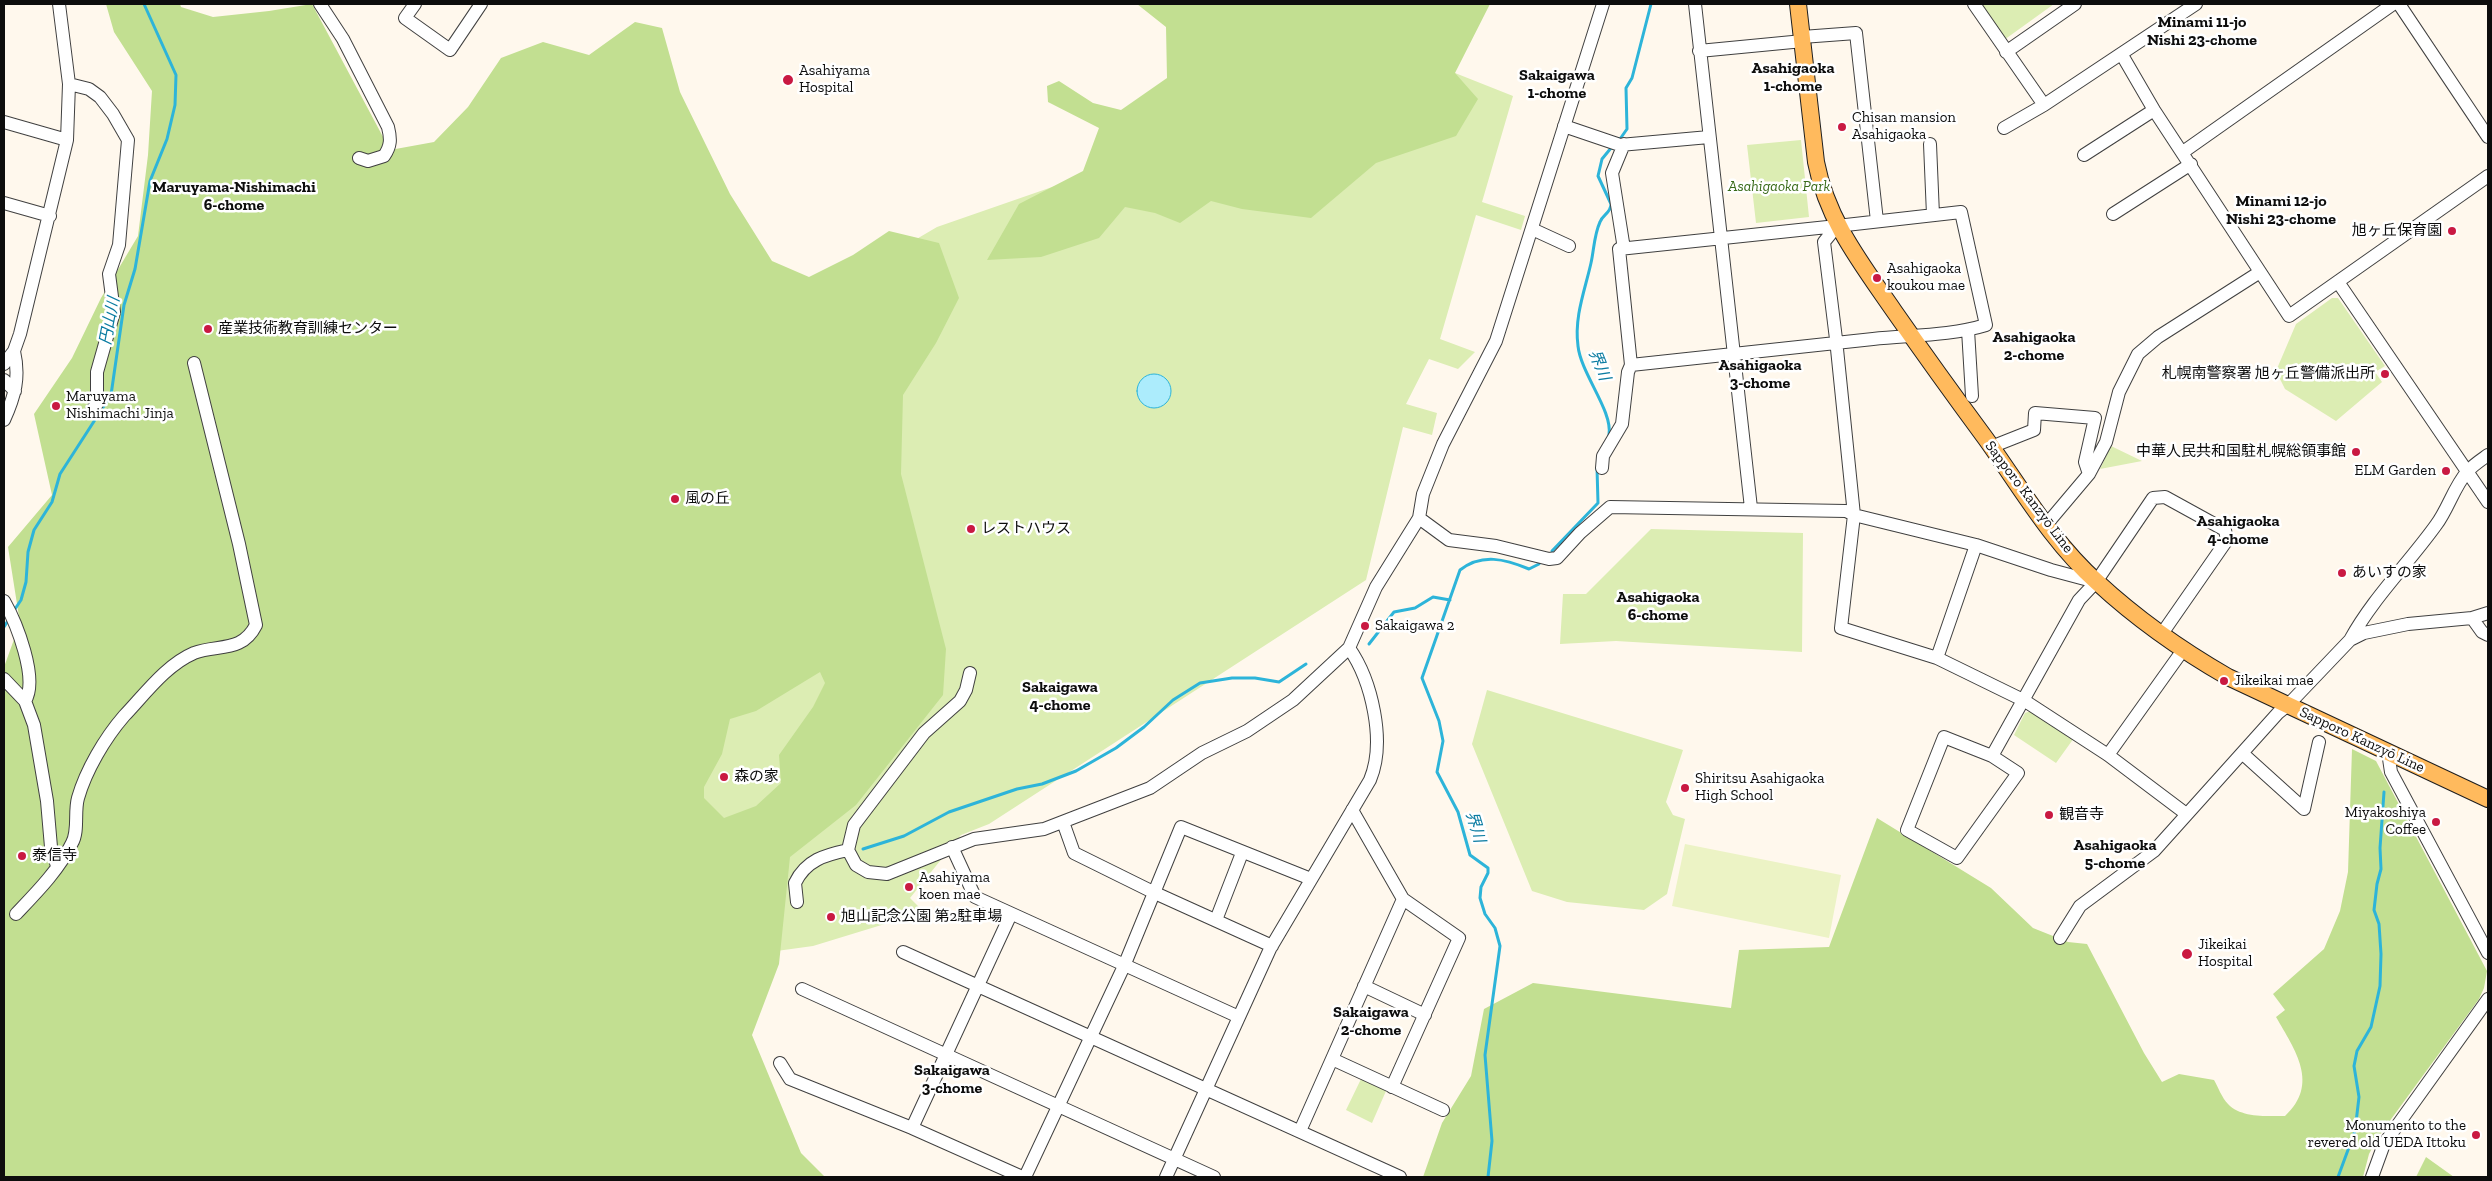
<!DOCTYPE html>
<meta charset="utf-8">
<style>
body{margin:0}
#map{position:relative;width:2492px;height:1181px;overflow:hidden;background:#fff8ed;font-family:"Zilla Slab",serif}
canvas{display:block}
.frame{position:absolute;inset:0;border:5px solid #0d0d0d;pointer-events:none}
</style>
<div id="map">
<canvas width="2492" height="1181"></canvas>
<div class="frame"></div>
</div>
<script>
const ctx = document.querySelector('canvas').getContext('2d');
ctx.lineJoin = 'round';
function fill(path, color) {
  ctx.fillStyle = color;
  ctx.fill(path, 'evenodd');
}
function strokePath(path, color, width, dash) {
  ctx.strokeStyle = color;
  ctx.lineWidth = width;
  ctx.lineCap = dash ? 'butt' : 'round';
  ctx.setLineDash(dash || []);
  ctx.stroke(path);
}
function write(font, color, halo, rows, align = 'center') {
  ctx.font = font + ' "Zilla Slab","Noto Sans JP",serif';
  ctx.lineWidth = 5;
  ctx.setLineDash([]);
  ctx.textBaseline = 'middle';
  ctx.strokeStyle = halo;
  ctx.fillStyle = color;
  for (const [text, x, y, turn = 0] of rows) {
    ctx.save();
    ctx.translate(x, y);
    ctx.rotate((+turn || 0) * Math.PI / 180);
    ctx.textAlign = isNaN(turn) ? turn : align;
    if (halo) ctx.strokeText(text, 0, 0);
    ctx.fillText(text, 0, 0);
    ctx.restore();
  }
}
fill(new Path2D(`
 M1977,4H2054L2004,40Z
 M1455,73L1513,96L1482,202L1525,216L1521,230L1476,215L1440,339L1475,352L1458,369L1429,359L1406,404L1437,413L1432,435L1403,427L1366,580L989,824L961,835L910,898L924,912L813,946L762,953L560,992L823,294L937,227L1150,153Z
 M1801,140L1809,217L1756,223L1747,145Z
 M2332,298H2338L2385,366L2375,372L2382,382L2336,421L2285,389L2276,371L2296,324Z
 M2111,446L2142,461L2100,469Z
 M1651,529L1803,533L1802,652L1616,641L1560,644L1563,594H1586Z
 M1487,690L1683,750L1666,802L1673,815L1685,819L1667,894L1644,910L1567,902L1532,891L1472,744Z
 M2031,711L2074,738L2056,763L2014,735L2025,713Z
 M1361,1079L1386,1091L1372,1123L1346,1110Z`), '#dcedb3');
fill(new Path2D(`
 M106,4H180L181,7L213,17L269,11L312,4L390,150L434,142L468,107L501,58L543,42L589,55L635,22L662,28L680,92L730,194L772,261L809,277L853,255L889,231L939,243L959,298L936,343L903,395L901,474L946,649L943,695L856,805L790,857L779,964L752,1035L801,1153L825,1177H4V667L20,623L8,547L52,495L34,414L72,358L101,298L138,236L148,155L152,91L114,32ZM820,672L825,683L813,707L779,755L781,783L756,806L724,818L704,798V787L722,754L730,719L756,711Z
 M1137,4H1490L1455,73L1478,99L1456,136L1376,163L1311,218L1242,209L1211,201L1180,223L1155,213L1125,207L1099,238L1041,257L987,260L1019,204L1083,171L1099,128L1048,102L1047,86L1059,81L1093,103L1121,110L1167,78L1166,27Z
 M2352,749L2376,761L2487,971L2484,988L2479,999L2378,1137L2369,1154L2363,1177H1423L1442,1123L1471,1076L1484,1009L1533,983L1731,1008L1739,950L1829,947L1877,818L1991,888L2033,928L2068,942L2087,944L2144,1053L2162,1082L2179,1074L2214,1080C2218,1087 2222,1098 2228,1104C2241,1118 2267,1116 2285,1116C2320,1084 2295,1050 2276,1017L2285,1010L2273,994L2324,949L2340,911L2348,872Z
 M2426,1157L2454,1177H2416Z`), '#c2df91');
fill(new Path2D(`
 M1685,844L1841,875L1829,938L1672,906Z`), '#ecf3c5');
const water = new Path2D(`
 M1137 391a17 17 0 1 1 34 0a17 17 0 1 1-34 0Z`);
fill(water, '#acecfc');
strokePath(water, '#2db4d9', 1);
strokePath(new Path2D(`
 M1620,139L1627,129L1626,88L1632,78L1651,4
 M1609,435C1613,411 1581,374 1578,346C1574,317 1585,290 1591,263C1594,250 1594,235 1600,222C1603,214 1611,213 1611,204L1598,176L1602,159L1611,148
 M1552,551L1598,503L1597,468
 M13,612L21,600L26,582L28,552L34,530L52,502L60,474L111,395L124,305L135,269L150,181L167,139L175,105L176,75L144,4
 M4,627L9,619
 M1369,644L1394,612L1415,608L1433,597L1450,600
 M863,849L904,836L949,812L1017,789L1042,784L1076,771L1116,748L1144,727L1173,700L1200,683L1232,678H1255L1279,682L1306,664
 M1488,1177L1492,1141L1485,1055L1500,946L1495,928L1485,914L1480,898L1481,887L1488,873V868L1470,855L1458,812L1437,772L1443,741L1439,721L1422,678L1460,570C1482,553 1505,559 1529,569L1539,564
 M2338,1177L2355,1131L2359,1097L2354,1066L2357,1051L2371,1027L2380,986L2381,954L2379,924L2374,910L2377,884L2381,869L2380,848L2384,792`), '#2db4d9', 3);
const minor = new Path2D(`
 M320,4L343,39L388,127C391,139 391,146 384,156L368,161L359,158
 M415,4L405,18L450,50L481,4
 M1695,4L1751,508
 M1974,4L2044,105L2004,128
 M2399,4L2488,137
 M1802,37L1856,33L1877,221
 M1699,51L1803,41
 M2006,52L2075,4
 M2122,55L2154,110L2289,316L2488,176
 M69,84L89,89L100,97L113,114L128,140L119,245L109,274L114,312L97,372V404L92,410
 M2044,105L2196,4
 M4,122L67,140
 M1564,126L1620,145L1709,137
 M1624,144L1612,173L1624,249
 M1930,144L1933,215
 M2183,152L2393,4
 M2084,155L2154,110
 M4,203L50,216
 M2113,214L2191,164
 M1837,226L1619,249L1631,365C1711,357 1792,348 1873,339C1910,335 1950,336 1986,325L1961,212L1837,226L1824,242L1836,339L1837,349L1854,515L1841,628L1937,658L2025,701L2108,755L2185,813
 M1532,229L1569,246
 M2338,282L2488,502
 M1968,330L1972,396
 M4,364L14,351L20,334L67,140L69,84L59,4
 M4,380L15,391
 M4,420C15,396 20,377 14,351
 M1991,447L2034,430L2035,413L2095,418L2085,462L2089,474
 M1602,468L1603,456L1622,424L1628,372L1631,365
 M1419,518L1449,540L1496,546L1549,559L1557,558L1580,533L1610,507L1846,511L1854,515L1976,545L2051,570L2096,582
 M2046,525L2089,474L2106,442L2119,392L2138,354L2158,337L2260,272
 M4,601C16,622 39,679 25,701
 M2472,618L2482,632L2488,635
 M2350,640C2373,598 2408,564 2436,525C2448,509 2454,487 2467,472C2473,465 2481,460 2488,455
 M1937,658L1976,545
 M970,673L966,690L960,701L924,733L854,825L848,850L856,865L868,872L887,874L974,839L1044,829L1150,788L1202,753L1247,731L1293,700L1349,648L1376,587L1419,518L1423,494L1443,444L1496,341L1603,4
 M4,679L25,701L34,725L47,801L51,847L57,866
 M2388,752L2391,772L2488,953
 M2242,753L2304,809L2319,742
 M2108,755L2183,650
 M1992,756L2018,773L1957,858L1907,830L1944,737L1992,756L2079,600L2096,582L2153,498L2165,497L2225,530L2227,540L2161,635
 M1063,822L1074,853L1155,893L1272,946
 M952,847L975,897L1239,1017
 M797,902L795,883C806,860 825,855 848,850
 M16,914C36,893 59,870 72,843C79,831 74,812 78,798C86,770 105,738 124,716C145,694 166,665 194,653C218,644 242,653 256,625L239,544L194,363
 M1216,920L1242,853
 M2060,938L2080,906L2154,851L2278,713L2288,705L2350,640L2364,633L2408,624L2472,618L2488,613
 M903,952L1400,1177
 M1364,986L1425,1015
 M802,989L1214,1177
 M1332,1059L1443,1110
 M780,1063L790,1079L912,1128L1022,1177
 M1392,1087L1459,938L1403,899
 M912,1128L1011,914
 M1300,1131L1403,899L1352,810
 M1025,1177L1124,966L1181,827L1311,879
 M1166,1177L1270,949L1370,780C1386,742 1372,681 1349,648
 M2372,1177L2384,1144L2488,999`);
const major = new Path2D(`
 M1798,4L1816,162C1827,220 1861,263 1894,311C1924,354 1955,397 1986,439C2021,488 2052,542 2097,582C2137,619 2181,650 2228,677L2488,799`);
strokePath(minor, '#404040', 14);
strokePath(major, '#1e1e1e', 18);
strokePath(minor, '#fff', 12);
strokePath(major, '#ffba5d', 16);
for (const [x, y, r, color] of [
 [788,80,6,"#c91942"],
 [1842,127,5,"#c91942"],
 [2452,231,5,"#c91942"],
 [1877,278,5,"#c91942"],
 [208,329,5,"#c91942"],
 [2385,374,5,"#c91942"],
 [56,406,5,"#c91942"],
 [2356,452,5,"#c91942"],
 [2446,471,5,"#c91942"],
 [675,499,5,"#c91942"],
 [971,529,5,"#c91942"],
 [2342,573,5,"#c91942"],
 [1365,626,5,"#c91942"],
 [2224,681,5,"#c91942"],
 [724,777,5,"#c91942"],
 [1685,788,5,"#c91942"],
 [2049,815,5,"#c91942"],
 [2436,822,5,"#c91942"],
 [22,856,5,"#c91942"],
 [909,887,5,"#c91942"],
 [831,917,5,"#c91942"],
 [2187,954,6,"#c91942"],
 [2476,1135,5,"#c91942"]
]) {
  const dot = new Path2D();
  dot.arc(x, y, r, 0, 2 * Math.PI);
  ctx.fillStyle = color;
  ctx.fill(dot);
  strokePath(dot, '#fff', 2);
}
write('15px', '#0d0d0d', '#fff', [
 ["Asahiyama",799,71],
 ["Hospital",799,88],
 ["Chisan mansion",1852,118],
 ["Asahigaoka",1852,135],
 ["旭ヶ丘保育園",2442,231,"right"],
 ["Asahigaoka",1887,269],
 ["koukou mae",1887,286],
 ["産業技術教育訓練センター",218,329],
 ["札幌南警察署 旭ヶ丘警備派出所",2375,374,"right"],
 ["Maruyama",66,397],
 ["Nishimachi Jinja",66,414],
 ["中華人民共和国駐札幌総領事館",2346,452,"right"],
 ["ELM Garden",2436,471,"right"],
 ["風の丘",685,499],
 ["レストハウス",981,529],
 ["あいすの家",2352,573],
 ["Sakaigawa 2",1375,626],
 ["Jikeikai mae",2234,681],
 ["森の家",734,777],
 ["Shiritsu Asahigaoka",1695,779],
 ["High School",1695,796],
 ["Miyakoshiya",2426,813,"right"],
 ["Coffee",2426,830,"right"],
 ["観音寺",2059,815],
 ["泰信寺",32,856],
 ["Asahiyama",919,878],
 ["koen mae",919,895],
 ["旭山記念公園 第2駐車場",841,917],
 ["Jikeikai",2198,945],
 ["Hospital",2198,962],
 ["Monumento to the",2466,1126,"right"],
 ["revered old UEDA Ittoku",2466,1143,"right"]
], 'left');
write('italic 15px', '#386a18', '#fff', [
 ["Asahigaoka Park",1779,187]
]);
write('15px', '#0d0d0d', '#fff', [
 ["Sapporo Kanzyō Line",2029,497,53],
 ["Sapporo Kanzyō Line",2362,740,25]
]);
write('bold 16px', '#0d0d0d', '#fff', [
 ["Minami 11-jo",2202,22],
 ["Nishi 23-chome",2202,40],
 ["Asahigaoka",1793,68],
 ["1-chome",1793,86],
 ["Sakaigawa",1557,75],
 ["1-chome",1557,93],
 ["Maruyama-Nishimachi",234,187],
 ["6-chome",234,205],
 ["Minami 12-jo",2281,201],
 ["Nishi 23-chome",2281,219],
 ["Asahigaoka",2034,337],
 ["2-chome",2034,355],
 ["Asahigaoka",1760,365],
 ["3-chome",1760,383],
 ["Asahigaoka",2238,521],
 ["4-chome",2238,539],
 ["Asahigaoka",1658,597],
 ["6-chome",1658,615],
 ["Sakaigawa",1060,687],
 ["4-chome",1060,705],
 ["Asahigaoka",2115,845],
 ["5-chome",2115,863],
 ["Sakaigawa",1371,1012],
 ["2-chome",1371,1030],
 ["Sakaigawa",952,1070],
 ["3-chome",952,1088]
]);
write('italic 16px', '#0b7ca2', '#fff', [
 ["円山川",110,321,-79],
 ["界川",1599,365,68],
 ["界川",1475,827,73]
]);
</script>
